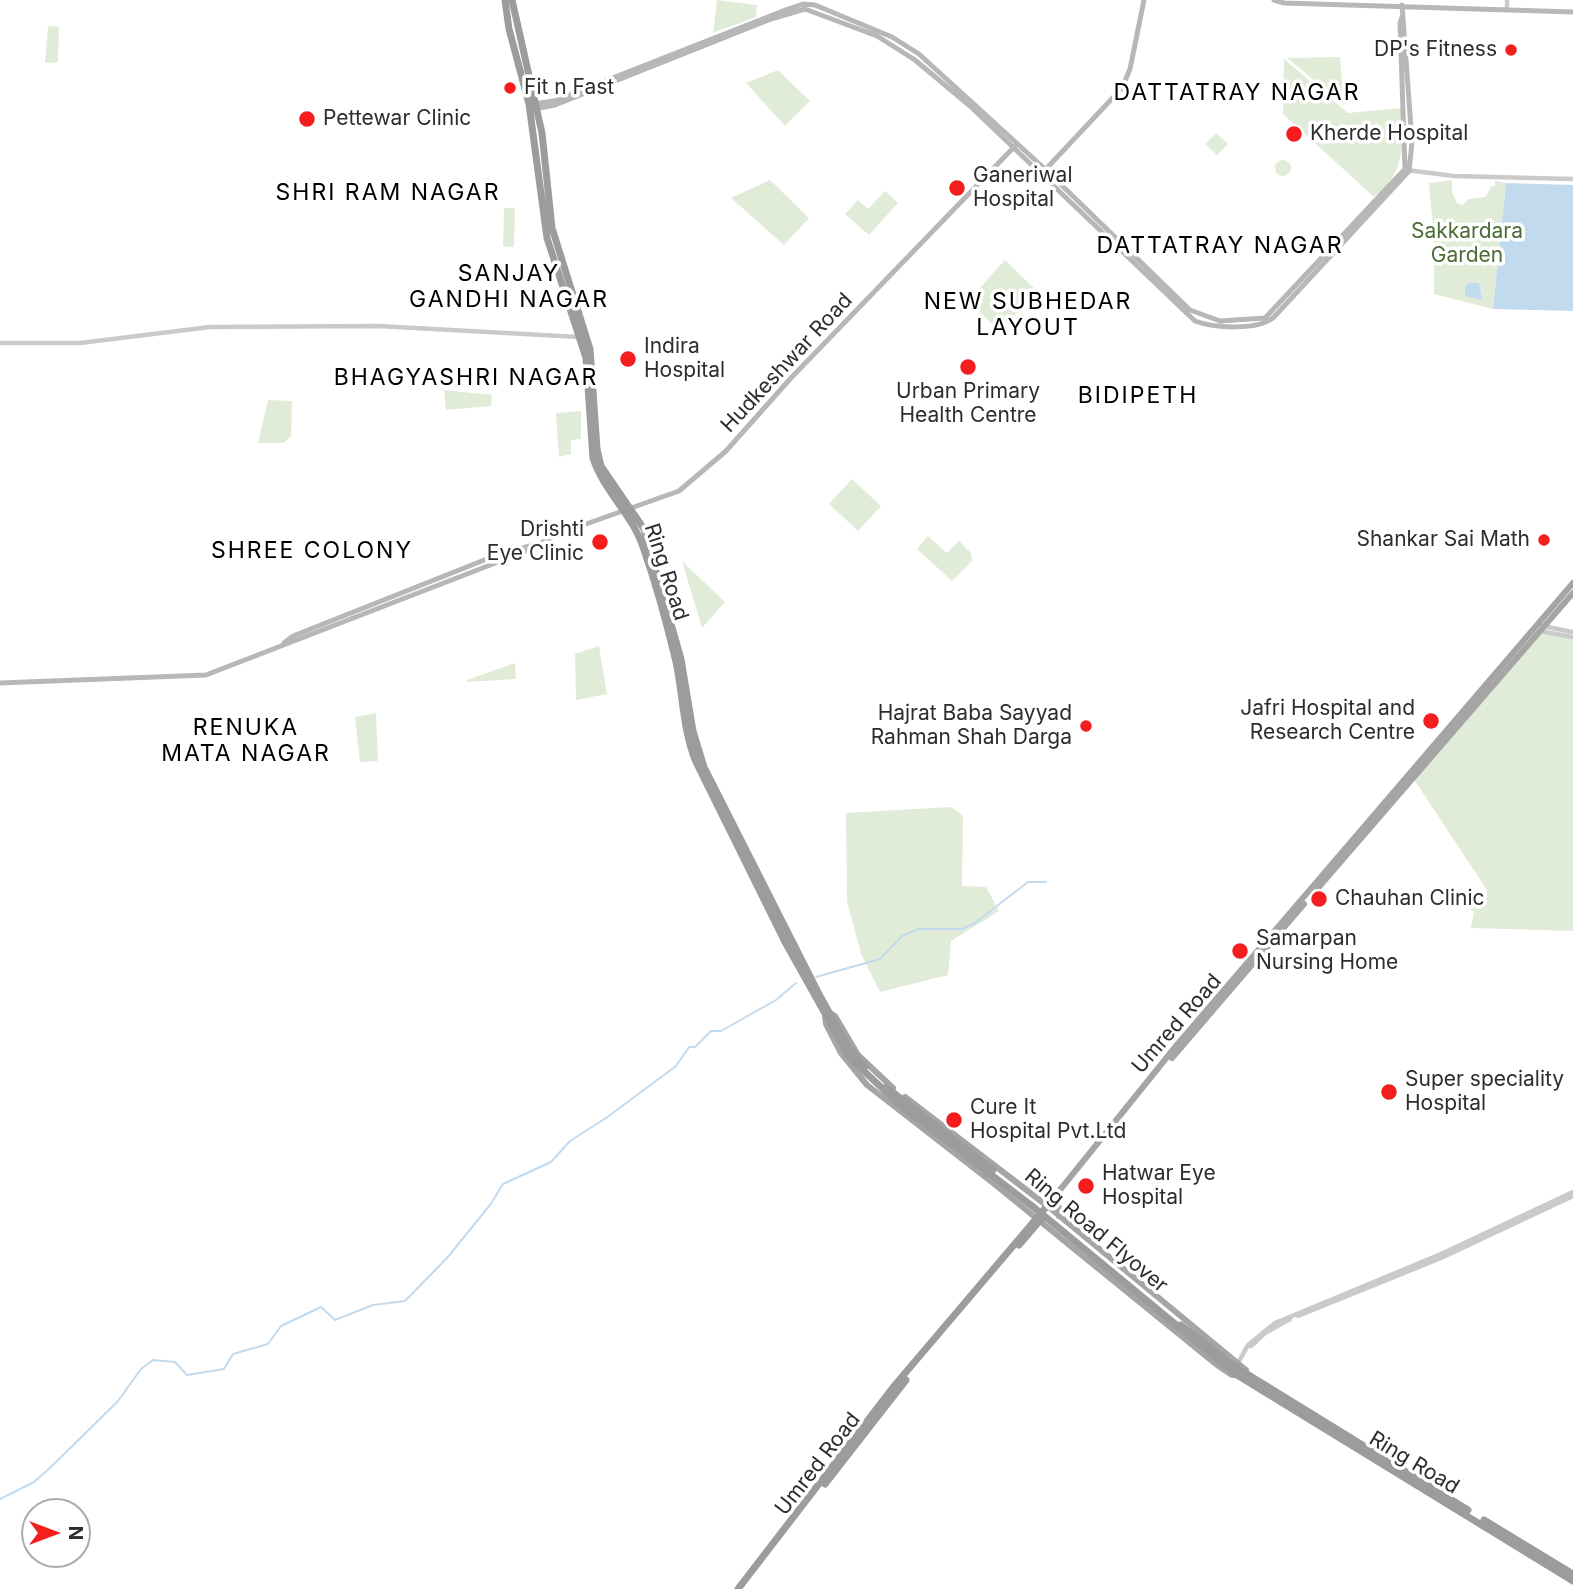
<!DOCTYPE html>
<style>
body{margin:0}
#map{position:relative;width:1573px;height:1589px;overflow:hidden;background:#fff;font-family:Inter,sans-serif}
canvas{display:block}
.north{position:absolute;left:21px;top:1498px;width:70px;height:70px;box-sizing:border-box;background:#fff;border:2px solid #ababab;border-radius:50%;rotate:90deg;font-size:19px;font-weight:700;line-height:28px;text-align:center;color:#2d2d2d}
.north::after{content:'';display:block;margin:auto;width:24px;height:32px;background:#f41e1f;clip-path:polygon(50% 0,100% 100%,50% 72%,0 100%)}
</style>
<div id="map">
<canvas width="1573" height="1589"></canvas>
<div class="north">N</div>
</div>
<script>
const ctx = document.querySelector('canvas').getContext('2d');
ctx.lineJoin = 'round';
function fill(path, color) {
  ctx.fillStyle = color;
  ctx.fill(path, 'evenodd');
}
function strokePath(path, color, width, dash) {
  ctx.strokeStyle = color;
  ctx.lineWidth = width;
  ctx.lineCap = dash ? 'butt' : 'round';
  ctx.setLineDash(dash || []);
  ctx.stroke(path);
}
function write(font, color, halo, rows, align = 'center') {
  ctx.font = font + ' Inter,sans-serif';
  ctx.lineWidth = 7;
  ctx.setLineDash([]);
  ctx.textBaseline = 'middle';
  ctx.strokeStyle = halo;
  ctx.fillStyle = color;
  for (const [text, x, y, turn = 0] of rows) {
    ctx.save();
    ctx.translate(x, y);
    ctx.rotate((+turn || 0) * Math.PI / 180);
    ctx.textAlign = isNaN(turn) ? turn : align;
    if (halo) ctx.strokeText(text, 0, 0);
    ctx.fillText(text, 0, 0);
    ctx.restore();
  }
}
fill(new Path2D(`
 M717,0L757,5L756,17L713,33Z
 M48,26L59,27L58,62L45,63Z
 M1340,57L1344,105L1287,58Z
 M1284,59L1348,113L1401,108C1403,145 1406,173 1374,197L1283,114Z
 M778,70L810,101L785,126L746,83Z
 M1216,133L1228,144L1217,155L1205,144Z
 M1275 168a8 8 0 1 1 16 0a8 8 0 1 1-16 0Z
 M770,180L809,218L784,245L731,198Z
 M1452,180V192L1457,203L1463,205L1468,199L1485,197L1492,186H1495V181L1506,183L1493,309L1434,294V238L1429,183Z
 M885,191L898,203L869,235L845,214L858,200L868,209Z
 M504,208H515L514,247L503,246Z
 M1005,260L1038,292L999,331L968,301Z
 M444,390L492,395L491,406L446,410Z
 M268,400L292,401L291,437L283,443H258Z
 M581,411V439L571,440V454L559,457L556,413Z
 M852,479L881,506L858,531L829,504Z
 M928,536L947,553L959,541L971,553L972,561L952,581L917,549Z
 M682,561L725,602L702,628Z
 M1540,632L1573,639V931L1471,928L1474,911L1466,908L1486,895L1487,890L1413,778Z
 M599,646L607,694L576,700L575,654Z
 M515,663L516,679L467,682V680Z
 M376,713L378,761L360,762L355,717Z
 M952,807L963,816L962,886L986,887L999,911L951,941L948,975L880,992L861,954L847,901L846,813Z`), '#e1ecd8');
fill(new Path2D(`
 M1506,183L1573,185V311L1493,309Z
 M1468,283H1479L1482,300L1465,296V287Z`), '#c2daee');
strokePath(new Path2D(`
 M816,977L880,959L902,936L919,929H962L975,923L1028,882H1046
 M0,1499L34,1482L52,1466L118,1401L141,1369L153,1360L175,1362L187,1375L224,1369L233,1354L268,1344L281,1326L321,1307L335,1320L373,1305L405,1301L447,1258L490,1205L503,1184L551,1162L570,1141L606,1118L676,1066L689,1047H695L711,1031H721L776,1000L796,983`), '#c2daee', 2);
strokePath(new Path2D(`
 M1507,0V9
 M1406,170L1454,176L1573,179
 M0,343H80L210,327L378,326L579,337
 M1542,626L1573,632
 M1540,631L1573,637
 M1298,1316L1441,1258L1573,1196
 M1251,1346L1265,1333L1290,1319
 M1238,1363L1248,1345L1275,1323L1441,1254L1573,1192`), '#cacaca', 4.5);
strokePath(new Path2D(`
 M1274,0L1284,3L1573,12
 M532,104L554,101L788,9L803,4L815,5L892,37L919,54L1045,169L1190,310L1220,321L1265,318L1405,169L1400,23L1402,17
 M534,109L555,105L771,19L805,9L877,36L915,60L970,106L1195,321C1213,328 1259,331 1274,317L1409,171L1412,142L1402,5
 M1045,170L1122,88L1130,69L1144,0
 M284,643L293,636L502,553L534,545
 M0,683L206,675L529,550L555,535L679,491L726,451L790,379L1015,146`), '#b7b7b7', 5);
strokePath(new Path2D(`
 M1318,888L1573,593
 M830,1013L835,1016L858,1055L893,1088
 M825,1016L826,1024L841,1053L867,1085L993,1183L1217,1365L1232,1375H1237
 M1172,1058L1304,904
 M905,1097L1050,1208L1246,1370
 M1058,1197L1059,1216
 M1047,1206L1176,1046L1573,583`), '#a5a5a5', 6);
strokePath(new Path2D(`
 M505,0L509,29L529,104L547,238L586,358L593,458C603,490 632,514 643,547C656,584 667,624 676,662C683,695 683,731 696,762L785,942L850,1058L899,1104L1032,1206
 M512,0L542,133L552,228L590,349L597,449L601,466L644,529L681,659L693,731L704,767L820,996L849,1048L865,1067
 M886,1087L993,1170
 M1054,1224L1237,1375L1573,1581
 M1019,1245L1043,1217
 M1181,1325L1234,1366L1468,1510
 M825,1484L906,1380
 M1484,1520L1573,1574
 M738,1589L895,1385L1047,1206`), '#9c9c9c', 7);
strokePath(new Path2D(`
 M1032,1206L1054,1224`), '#9c9c9c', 7);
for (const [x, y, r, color] of [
 [1511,50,7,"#f41e1f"],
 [510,88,7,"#f41e1f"],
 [307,119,9,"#f41e1f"],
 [1294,134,9,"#f41e1f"],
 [957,188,9,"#f41e1f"],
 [628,359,9,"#f41e1f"],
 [968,367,9,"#f41e1f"],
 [1544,540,7,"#f41e1f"],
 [600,542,9,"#f41e1f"],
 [1431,721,9,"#f41e1f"],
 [1086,726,7,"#f41e1f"],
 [1319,899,9,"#f41e1f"],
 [1240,951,9,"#f41e1f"],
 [1389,1092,9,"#f41e1f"],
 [954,1120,9,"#f41e1f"],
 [1086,1186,9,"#f41e1f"]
]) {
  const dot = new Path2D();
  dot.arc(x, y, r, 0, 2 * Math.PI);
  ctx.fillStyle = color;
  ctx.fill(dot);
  strokePath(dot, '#fff', 2.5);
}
write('21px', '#2d2d2d', '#fff', [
 ["DP's Fitness",1497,50,"right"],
 ["Fit n Fast",524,88],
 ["Pettewar Clinic",323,119],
 ["Kherde Hospital",1310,134],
 ["Ganeriwal",973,176],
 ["Hospital",973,200],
 ["Indira",644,347],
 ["Hospital",644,371],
 ["Urban Primary",968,392,"center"],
 ["Health Centre",968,416,"center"],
 ["Drishti",584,530,"right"],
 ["Eye Clinic",584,554,"right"],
 ["Shankar Sai Math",1530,540,"right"],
 ["Jafri Hospital and",1415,709,"right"],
 ["Research Centre",1415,733,"right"],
 ["Hajrat Baba Sayyad",1072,714,"right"],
 ["Rahman Shah Darga",1072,738,"right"],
 ["Chauhan Clinic",1335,899],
 ["Samarpan",1256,939],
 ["Nursing Home",1256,963],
 ["Super speciality",1405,1080],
 ["Hospital",1405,1104],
 ["Cure It",970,1108],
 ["Hospital Pvt.Ltd",970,1132],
 ["Hatwar Eye",1102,1174],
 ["Hospital",1102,1198]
], 'left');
write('21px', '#4c6c37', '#fff', [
 ["Sakkardara",1467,232],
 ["Garden",1467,256]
]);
write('21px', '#2d2d2d', '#fff', [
 ["Hudkeshwar Road",787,363,-47],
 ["Ring Road",666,572,72],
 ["Umred Road",1177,1024,-49],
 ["Ring Road Flyover",1096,1231,40],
 ["Ring Road",1414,1463,31],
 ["Umred Road",818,1464,-52]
]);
ctx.letterSpacing = '2px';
write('23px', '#000', '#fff', [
 ["DATTATRAY NAGAR",1237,93],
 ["SHRI RAM NAGAR",388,193],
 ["DATTATRAY NAGAR",1220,246],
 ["SANJAY",509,274],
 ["GANDHI NAGAR",509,300],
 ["NEW SUBHEDAR",1028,302],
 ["LAYOUT",1028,328],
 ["BHAGYASHRI NAGAR",466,378],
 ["BIDIPETH",1138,396],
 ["SHREE COLONY",312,551],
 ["RENUKA",246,728],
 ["MATA NAGAR",246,754]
]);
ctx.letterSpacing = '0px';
</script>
